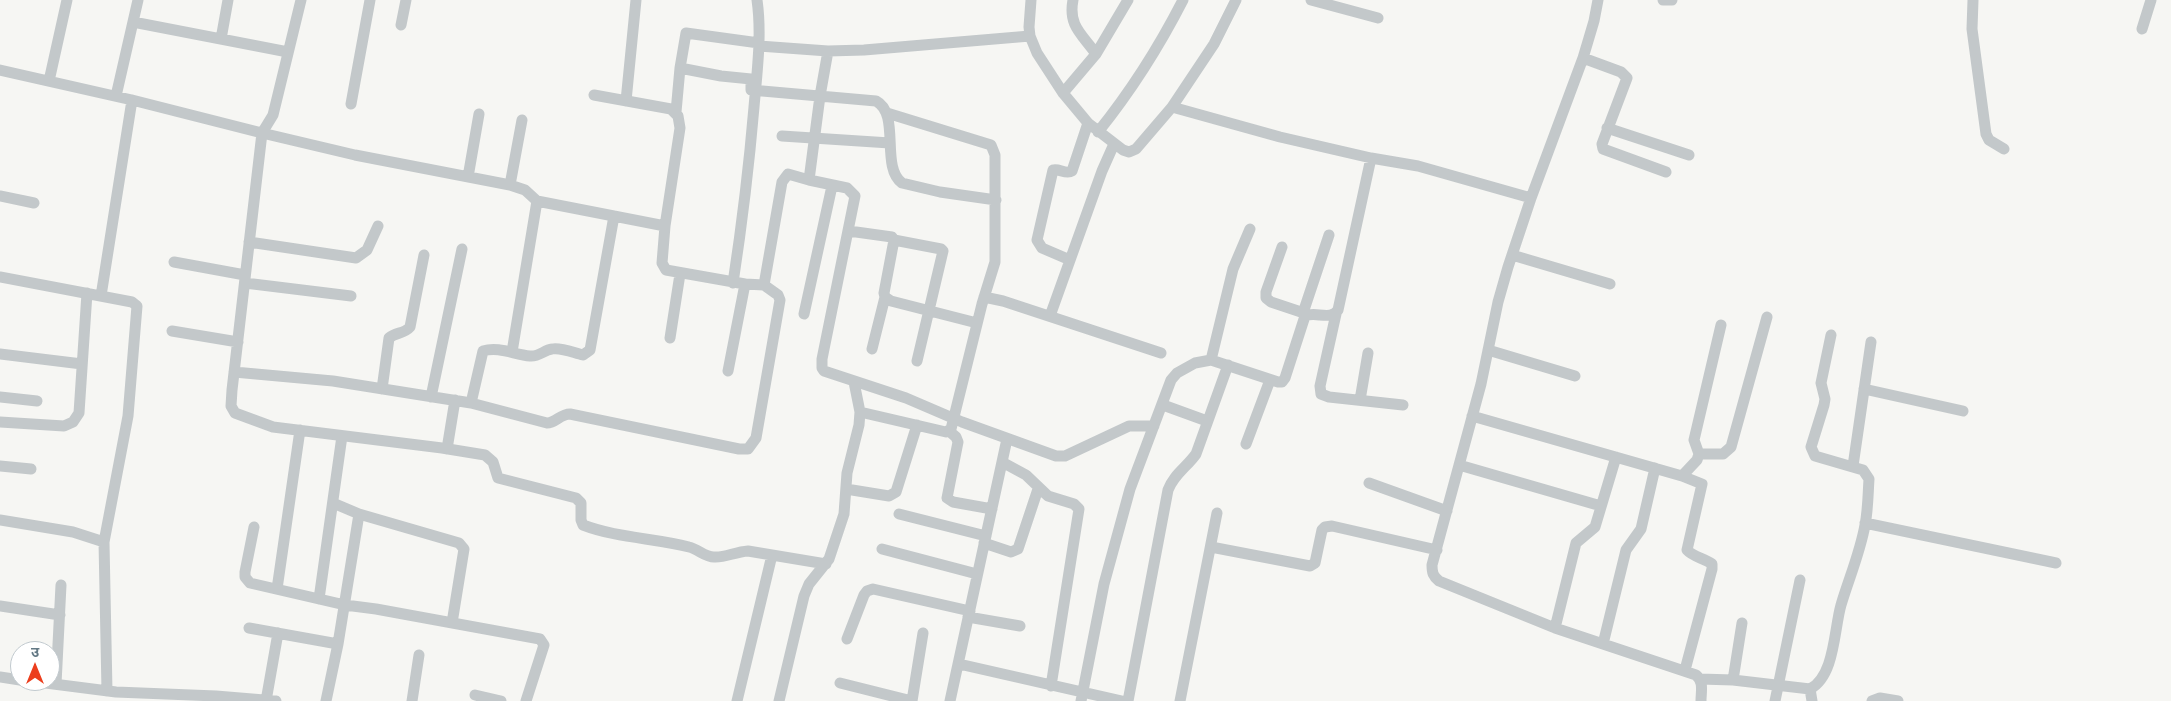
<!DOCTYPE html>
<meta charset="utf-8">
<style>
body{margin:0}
#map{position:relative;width:2171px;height:701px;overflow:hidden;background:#f6f6f3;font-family:"Roboto Condensed","Noto Sans Devanagari",sans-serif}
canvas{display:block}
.north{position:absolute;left:10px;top:641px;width:50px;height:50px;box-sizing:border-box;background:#fff;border:1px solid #c1c9ce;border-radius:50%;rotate:0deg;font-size:14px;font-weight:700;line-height:20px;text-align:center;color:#647985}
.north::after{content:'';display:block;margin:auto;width:18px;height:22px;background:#ec3e1d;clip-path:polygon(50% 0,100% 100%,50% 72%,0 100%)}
</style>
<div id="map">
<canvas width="2171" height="701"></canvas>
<div class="north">उ</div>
</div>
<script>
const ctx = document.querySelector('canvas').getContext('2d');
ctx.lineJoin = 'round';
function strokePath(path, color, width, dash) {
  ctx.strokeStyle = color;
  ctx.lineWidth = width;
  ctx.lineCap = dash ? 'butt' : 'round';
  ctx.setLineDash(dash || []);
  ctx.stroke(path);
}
strokePath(new Path2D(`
 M1031,0L1029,27L1030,36L1037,53L1063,93L1088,123L1123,150L1129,152L1136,149L1172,107L1280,137L1371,158L1418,166L1531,198
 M1073,0C1068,26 1082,34 1096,54
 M1311,0L1378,18
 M1598,0L1594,21L1583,58L1531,198L1508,267L1498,302L1481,384L1432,565C1432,573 1433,576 1439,581L1555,628L1696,675C1704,682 1701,691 1701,701
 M1663,0H1672
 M1973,0L1972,29L1986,134L1989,140L2004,149
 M133,22L288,52
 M401,25L406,0
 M2142,29L2151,0
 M221,39L228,0
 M759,46L828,51
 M1583,58L1621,72L1627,78L1602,144L1603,149L1666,172
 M680,68L686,33L759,43
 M0,70L132,100L262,133L273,115L301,0
 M49,81L67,0
 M1063,93L1096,54L1128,0
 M594,95L671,109L678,116L680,128L665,226
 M116,96L138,0
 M626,101L636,0
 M351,104L370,0
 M1172,107L1214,44L1236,0
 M676,112L680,68L721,76L751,79V90L876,101C901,114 880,167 902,183L940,192L996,200
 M1607,128L1689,155
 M1098,132C1131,91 1159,47 1183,0
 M782,136L890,143
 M468,177L479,114
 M809,180L847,188L855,196L822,359V368L824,371L906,398L962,422L1056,456H1065L1129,426H1154
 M510,185L522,120
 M0,196L34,203
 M849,231L892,237L894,240L884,293L885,297L891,301L977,323
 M894,240L941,249L943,251L917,361
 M249,242L356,258L367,250L378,226
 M1282,247L1266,292V298L1271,302L1307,314
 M1512,255L1610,284
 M1070,260L1042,248L1037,240L1053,170C1059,168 1066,175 1072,171L1088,123
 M174,262L245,275
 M0,277L132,302L137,306L128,416L104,542L107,691
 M245,283L351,296
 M733,283C742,224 749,166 754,107C757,72 762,35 757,0
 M764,285L782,182L788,174L809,180L820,96L828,51L864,50L1030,36
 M101,296L132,100
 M984,297L1003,301L1161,353
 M1303,313L1329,235
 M804,314L832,186
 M1336,314L1320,386L1321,394L1329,397L1403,405
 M1050,316L1102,171L1114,144
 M172,331L238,342
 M670,338L680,274
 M872,349L885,297
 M1488,350L1575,376
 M512,352L537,201
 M0,354L82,364
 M1211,360L1233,269L1250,229
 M728,371L745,284
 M234,372L333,381L471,403L483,351C499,346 515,355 530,356C539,357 544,350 552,349C561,347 574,353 583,355L590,350L614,216
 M382,389L389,338C396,332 404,334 410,327L424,255
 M1864,389L1963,411
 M0,397L37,401
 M431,397L462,249
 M1360,400L1368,353
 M471,403L547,423C556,423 560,414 570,414L739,449H748L756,438L780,300L778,295L764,285L745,284L666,270L662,263L665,226L537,201L525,190L510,185L355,155L262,133L232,390L231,406L235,413L273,427L442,448L485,455L493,462L498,478L576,498L581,503V520L583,525C617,538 654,538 689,547C698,549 705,557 714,557C724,558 735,552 748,551L826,564
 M1163,405L1207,421
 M860,412L946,432L951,429L982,304L995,262V155L991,145L887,113
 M1472,416L1682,476L1702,484L1687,550C1693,557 1704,558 1712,564V569L1685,670
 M0,422L64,426L73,422L79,413L87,293
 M949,431L956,437L958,442L947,498L953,502L992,509
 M1246,444L1270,380
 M447,449L455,400
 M1699,454H1723L1731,447L1767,317
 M1002,462L1026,475L1048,496L1074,504L1079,509L1051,686
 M1459,465L1601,506
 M0,466L31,469
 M1853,466L1871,342
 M1682,476L1697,460L1699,454L1694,440L1721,325
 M1369,483L1447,511
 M846,489L889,496L896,492L917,425
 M333,503L359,514L459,543L464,549L452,623
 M899,514L986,536
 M0,520L73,532L104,542
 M1865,523L2056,563
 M254,527L245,572V577L250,583L345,605L376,609L540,639L544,645L526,701
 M984,543L1011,552L1018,549L1038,489
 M1211,547L1310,566L1315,563L1322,530L1325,527L1332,526L1437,550
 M882,549L977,574
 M277,589L300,430
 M319,599L342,436
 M0,606L60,615
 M968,617L1020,626
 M249,628L338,644
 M1555,628L1576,543L1595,527L1616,457
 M847,639L864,595L867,591L873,589L970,611
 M1603,644L1626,550L1641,529L1655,468
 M959,664L1122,701
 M0,677L20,680
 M1700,679L1733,680L1810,689C1835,676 1834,629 1841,605C1849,578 1860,553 1865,525C1868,510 1868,494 1869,479L1863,470L1815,456L1811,447L1824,405L1825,399L1821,383L1831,335
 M1733,680L1742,623
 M30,681L116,692L216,696L276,701
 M840,683L912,701
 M56,684L61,585
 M1810,689L1812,701
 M475,695L501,701
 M266,701L278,633
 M326,701L338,644L359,514
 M412,701L419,655
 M737,701L772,555
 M779,701L804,596L809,584L829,559L844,514L847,473L859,425L860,412L854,382
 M912,701L923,633
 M950,701L1007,439
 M1081,701L1104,584L1130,489L1171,380L1177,373L1195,363L1211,360L1278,382H1282L1285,378L1305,316C1315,311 1331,321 1338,310L1371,158
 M1128,701L1168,490C1174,474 1187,467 1196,454L1228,365
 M1180,701L1217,513
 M1775,701L1800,580
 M1872,701L1880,698L1898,701`), '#c3c8ca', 11);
</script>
